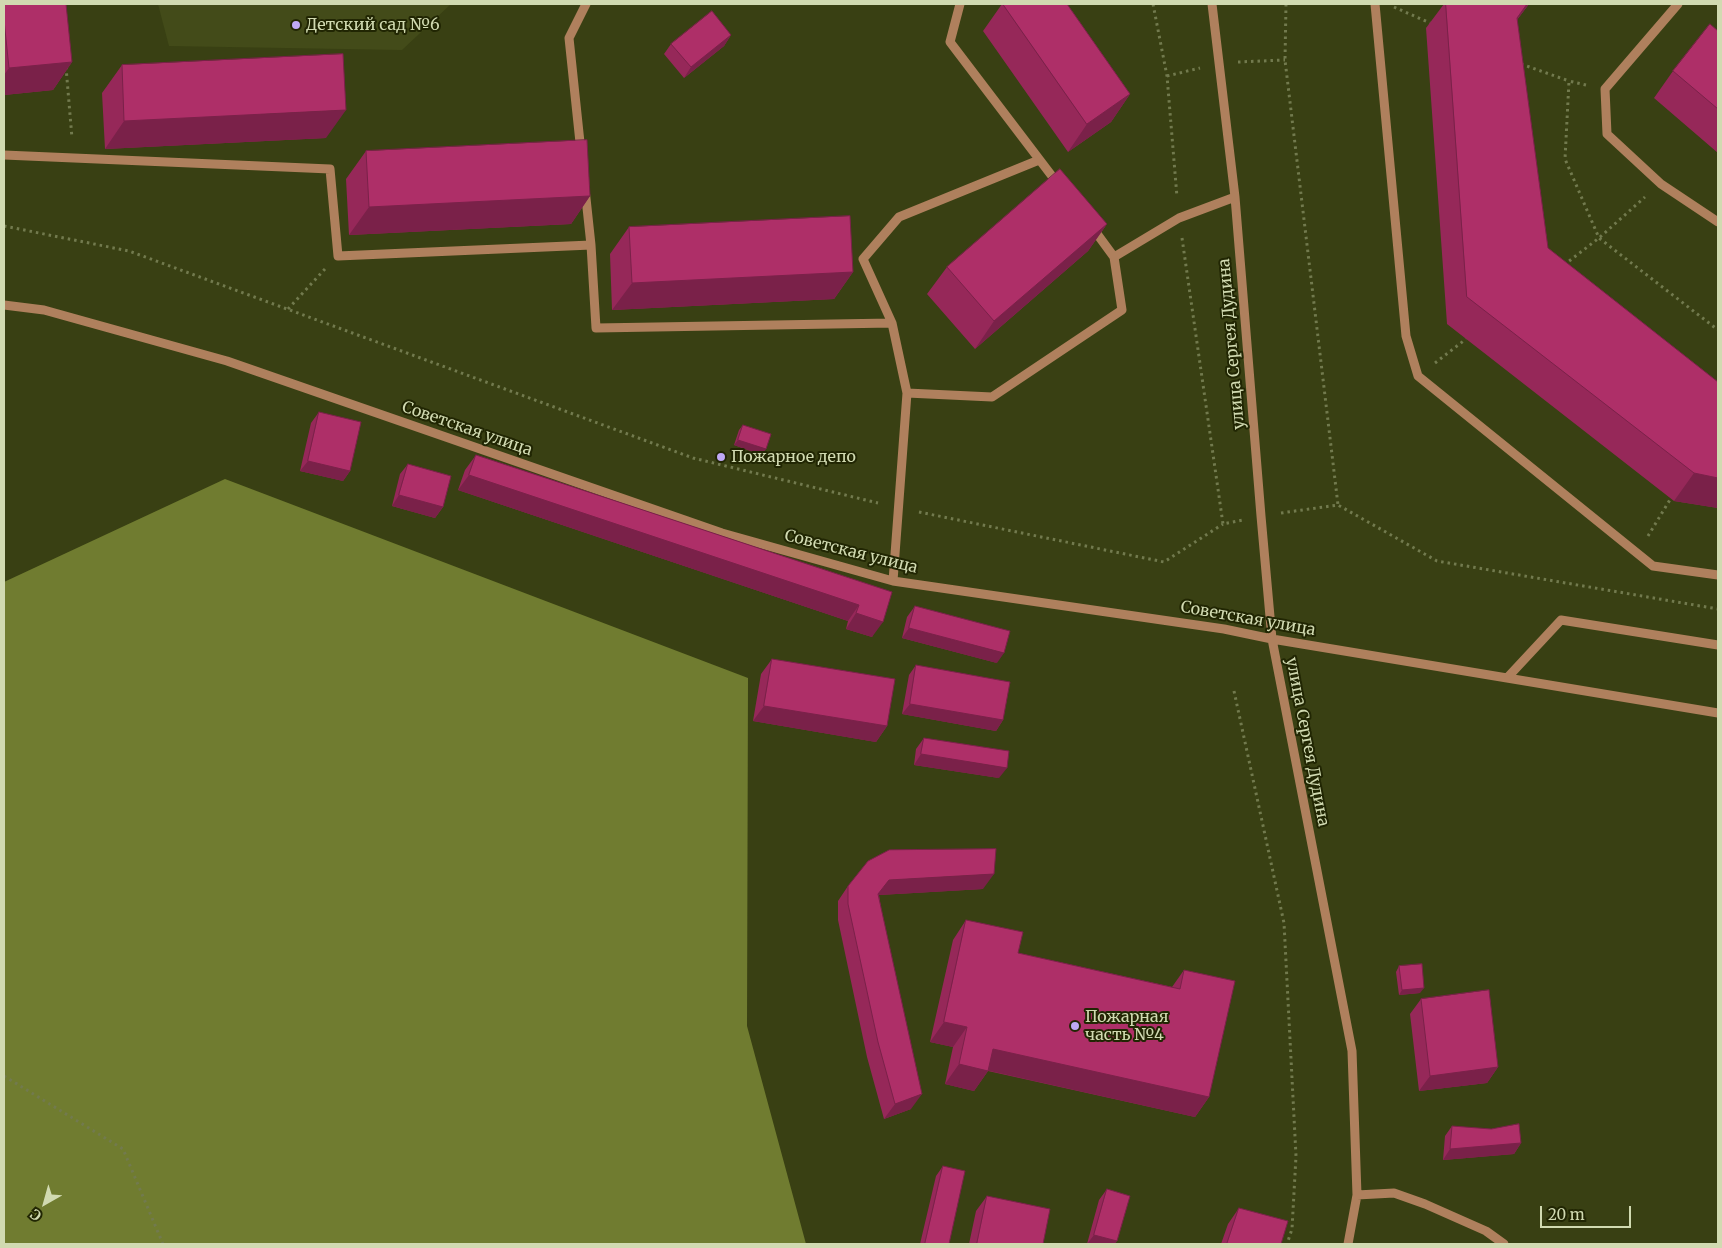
<!DOCTYPE html>
<meta charset="utf-8">
<style>
body{margin:0}
#map{position:relative;width:1722px;height:1248px;overflow:hidden;background:#394013;font-family:Merriweather,serif}
canvas{display:block}
.frame{position:absolute;inset:0;border:5px solid #d1dab1;pointer-events:none}
.north{position:absolute;left:20px;top:1178px;width:50px;height:50px;-webkit-text-stroke:4px #212603;paint-order:stroke;rotate:218deg;font-size:14px;font-weight:700;line-height:20px;text-align:center;color:#d1dab1}
.north::after{content:'';display:block;margin:auto;width:18px;height:22px;background:#d1dab1;clip-path:polygon(50% 0,100% 100%,50% 72%,0 100%)}
.scale{position:absolute;left:1540px;top:1206px;width:91px;height:22px;box-sizing:border-box;border:2px solid #d1dab1;border-top:0;padding-left:6px;font-size:15px;line-height:18px;white-space:nowrap;color:#d1dab1;-webkit-text-stroke:4px #212603;paint-order:stroke}
</style>
<div id="map">
<canvas width="1722" height="1248"></canvas>
<div class="frame"></div>
<div class="north">С</div>
<div class="scale">20 m</div>
</div>
<script>
const ctx = document.querySelector('canvas').getContext('2d');
ctx.lineJoin = 'round';
function fill(path, color) {
  ctx.fillStyle = color;
  ctx.fill(path, 'evenodd');
}
function strokePath(path, color, width, dash) {
  ctx.strokeStyle = color;
  ctx.lineWidth = width;
  ctx.lineCap = dash ? 'butt' : 'round';
  ctx.setLineDash(dash || []);
  ctx.stroke(path);
}
function write(font, color, halo, rows, align = 'center') {
  ctx.font = font + ' Merriweather,serif';
  ctx.lineWidth = 4;
  ctx.setLineDash([]);
  ctx.textBaseline = 'middle';
  ctx.strokeStyle = halo;
  ctx.fillStyle = color;
  for (const [text, x, y, turn = 0] of rows) {
    ctx.save();
    ctx.translate(x, y);
    ctx.rotate((+turn || 0) * Math.PI / 180);
    ctx.textAlign = isNaN(turn) ? turn : align;
    if (halo) ctx.strokeText(text, 0, 0);
    ctx.fillText(text, 0, 0);
    ctx.restore();
  }
}
fill(new Path2D(`
 M158,4H451L402,50L169,46Z`), '#434b19');
fill(new Path2D(`
 M225,479L748,678L747,1026L806,1244H4V582Z`), '#707c30');
strokePath(new Path2D(`
 M1153,4L1167,76L1177,197
 M1286,4L1285,60L1338,505
 M1394,7L1430,23
 M1238,62L1285,60
 M1521,64L1569,81
 M66,67L72,138
 M1167,76L1200,68
 M1586,85L1569,81L1565,159L1599,238L1718,330
 M4,226L129,251L693,458L878,503
 M1182,238L1223,524L1243,520
 M1564,265L1599,238L1645,197
 M288,309L325,269
 M1435,363L1466,339
 M919,512L1164,562L1223,524
 M1281,513L1338,505L1437,561L1718,609
 M1648,536L1671,498
 M1234,691L1284,923L1296,1156L1292,1229L1287,1244
 M4,1076L123,1149L163,1244`), '#727a4e', 3, [2.5, 4]);
strokePath(new Path2D(`
 M960,4L950,42L1058,184
 M1212,4L1235,197L1261,516L1272,639L1352,1051L1357,1195L1348,1244
 M1375,4L1406,336L1418,376L1653,566L1718,575
 M1678,4L1605,89L1607,134L1661,184L1718,222
 M581,152L569,38L586,4
 M4,155L330,169L338,256L591,245L596,328L892,323
 M585,189L591,245
 M1114,257L1179,218L1235,197
 M4,305L44,310L227,361L722,533L893,581L1224,629L1272,639L1718,713
 M907,393L992,397L1122,310L1114,257L1092,227
 M893,581L907,393L892,323L863,259L899,217L1039,160
 M1507,678L1561,620L1718,645
 M1357,1195L1394,1193L1425,1204L1486,1231L1504,1244`), '#af805d', 9);
fill(new Path2D(`
 M4,4L72,62L53,90L4,95Z
 M1002,4H1067L1130,94L1111,122L1068,152L983,31Z
 M1444,4H1529L1517,20L1548,248L1718,382V508L1674,501L1447,324L1426,28Z
 M1718,31V153L1654,98L1673,71Z
 M731,35L724,46L684,78L664,54L671,44Z
 M122,65L326,138L105,149L102,93Z
 M366,151L590,196L571,224L349,235L346,179Z
 M1107,224L1088,251L975,349L927,294L947,267Z
 M629,227L853,272L834,299L612,310L610,254Z
 M319,412L350,471L343,481L300,471L311,423Z
 M743,425L762,455L734,445L739,430Z
 M476,455L892,592L872,637L846,629L848,621L458,490L465,470Z
 M408,464L443,507L435,518L392,506L400,474Z
 M915,606L997,663L902,638L907,617Z
 M772,659L887,726L876,742L753,721L761,674Z
 M916,665L1003,720L996,731L902,714L909,675Z
 M924,738L999,778L914,765L916,749Z
 M848,886L983,889L879,895L911,1109L884,1119L867,1057L838,920V901Z
 M966,920L1018,953L1172,987L1184,970L1209,1097L1195,1117L988,1071L974,1091L945,1084L953,1047L930,1042L953,940Z
 M1399,966L1420,993L1399,995L1396,972Z
 M1421,999L1498,1067L1487,1083L1419,1091L1410,1014Z
 M1452,1126L1521,1143L1514,1154L1443,1160L1445,1136Z
 M943,1166L949,1244H920L936,1176Z
 M1107,1189L1115,1244H1087L1099,1200Z
 M987,1196L1043,1244H969L976,1211Z
 M1239,1208L1281,1244H1221L1228,1224Z`), '#962859');
fill(new Path2D(`
 M1527,4H1529L1497,45L1517,18Z
 M731,35L724,46L684,78L691,67Z
 M72,62L53,90L4,95V75L9,68Z
 M1130,94L1111,122L1068,152L1087,124Z
 M346,110L326,138L105,149L124,121Z
 M590,196L571,224L349,235L369,207Z
 M1107,224L1088,251L975,349L994,321Z
 M853,272L834,299L612,310L632,283Z
 M738,440L766,449L762,455L734,445Z
 M308,461L350,471L343,481L300,471Z
 M1694,473L1718,478V508L1674,501Z
 M469,475L859,605L848,621L458,490Z
 M399,495L443,507L435,518L392,506Z
 M856,613L883,622L872,637L846,629Z
 M909,628L1004,653L997,663L902,638Z
 M910,704L1003,720L996,731L902,714Z
 M764,706L887,726L876,742L753,721Z
 M921,754L1007,768L999,778L914,765Z
 M994,874L983,889L879,895L878,894L889,880Z
 M1424,988L1420,993L1399,995L1402,990Z
 M944,1022L967,1027L953,1047L930,1042Z
 M993,1049L1209,1097L1195,1117L981,1069L988,1071L974,1091L945,1084L959,1064Z
 M1498,1067L1487,1083L1419,1091L1430,1076Z
 M922,1094L911,1109L884,1119L895,1104Z
 M1521,1143L1514,1154L1443,1160L1450,1149Z
 M1094,1235L1117,1241L1115,1244H1087Z`), '#7a2149');
const building = new Path2D(`
 M4,4H66L72,62L9,68L4,20Z
 M1003,4H1067L1130,94L1087,124Z
 M1446,4H1527L1517,18L1548,248L1718,382V478L1694,473L1467,297Z
 M712,11L731,35L691,67L671,44Z
 M1710,24L1718,31V109L1673,71Z
 M343,54L346,110L124,121L122,65Z
 M587,140L590,196L369,207L366,151Z
 M1060,169L1107,224L994,321L947,267Z
 M850,216L853,272L632,283L629,227Z
 M319,412L361,422L350,471L308,461Z
 M743,425L771,434L766,449L738,440Z
 M476,455L892,592L883,622L856,613L859,605L469,475Z
 M408,464L451,476L443,507L399,495Z
 M915,606L1010,631L1004,653L909,628Z
 M772,659L895,679L887,726L764,706Z
 M916,665L1010,682L1003,720L910,704Z
 M924,738L1009,751L1007,768L921,754Z
 M996,849L994,874L889,880L878,894L922,1094L895,1104L878,1042L848,904V886L868,861L889,850Z
 M966,920L1023,932L1018,953L1180,989L1184,970L1235,981L1209,1097L993,1049L988,1071L959,1064L967,1027L944,1022Z
 M1422,964L1424,988L1402,990L1399,966Z
 M1489,990L1498,1067L1430,1076L1421,999Z
 M1519,1124L1521,1143L1450,1149L1452,1126L1491,1129Z
 M943,1166L965,1171L949,1244H925Z
 M1107,1189L1130,1196L1117,1241L1094,1235Z
 M987,1196L1050,1209L1043,1244H977Z
 M1239,1208L1288,1221L1281,1244H1227Z`);
fill(building, '#ae2f68');
strokePath(building, '#7a2149', 1);
for (const [x, y, r, color] of [
 [296,25,5,"#bfa9f4"],
 [721,457,5,"#bfa9f4"],
 [1075,1026,5,"#bfa9f4"]
]) {
  const dot = new Path2D();
  dot.arc(x, y, r, 0, 2 * Math.PI);
  ctx.fillStyle = color;
  ctx.fill(dot);
  strokePath(dot, '#212603', 2);
}
write('16px', '#d1dab1', '#212603', [
 ["Детский сад №6",306,25],
 ["Пожарное депо",731,457],
 ["Пожарная",1085,1017],
 ["часть №4",1085,1035]
], 'left');
write('16px', '#d1dab1', '#212603', [
 ["улица Сергея Дудина",1232,344,-95],
 ["Советская улица",467,429,19],
 ["Советская улица",851,552,14],
 ["Советская улица",1248,619,10],
 ["улица Сергея Дудина",1307,742,79]
]);
</script>
